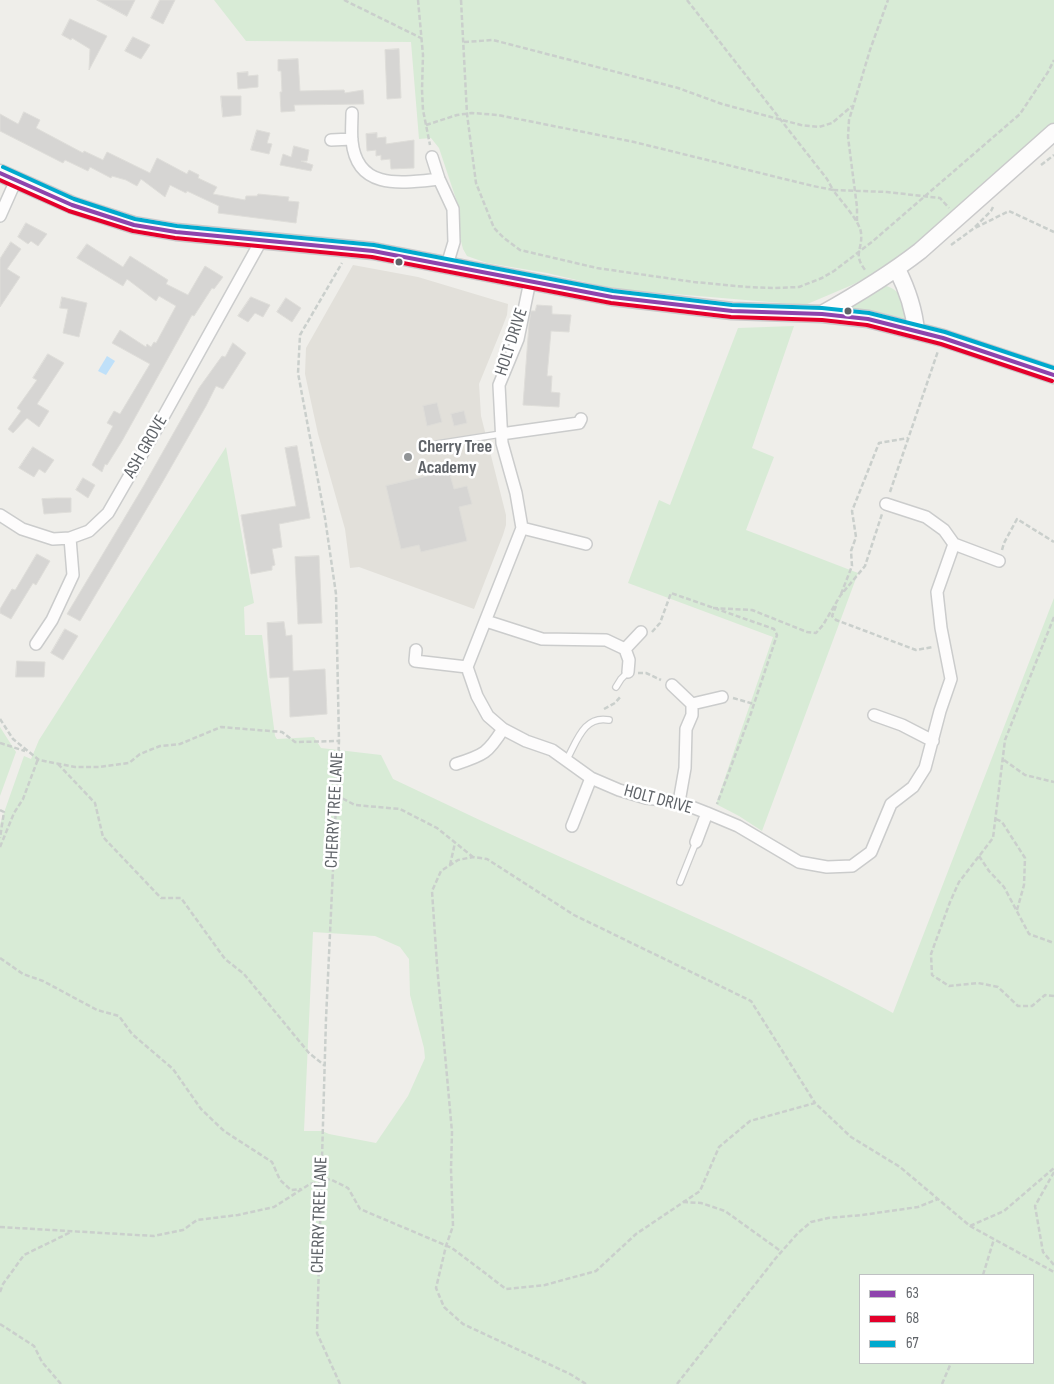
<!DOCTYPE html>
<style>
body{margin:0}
#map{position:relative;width:1054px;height:1384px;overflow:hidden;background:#efeeea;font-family:"Sofia Sans Condensed",sans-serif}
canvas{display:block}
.legend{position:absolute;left:859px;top:1274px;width:175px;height:90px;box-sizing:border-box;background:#fff;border:1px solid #bfc1c3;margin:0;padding:6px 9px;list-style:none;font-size:15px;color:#5f6368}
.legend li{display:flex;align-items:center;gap:10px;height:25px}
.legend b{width:25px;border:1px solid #bfc1c3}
</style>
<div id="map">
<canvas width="1054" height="1384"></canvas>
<ul class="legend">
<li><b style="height:6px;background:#8e44ad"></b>63</li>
<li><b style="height:6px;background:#e4002b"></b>68</li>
<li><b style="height:6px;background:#00a9ce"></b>67</li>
</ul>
</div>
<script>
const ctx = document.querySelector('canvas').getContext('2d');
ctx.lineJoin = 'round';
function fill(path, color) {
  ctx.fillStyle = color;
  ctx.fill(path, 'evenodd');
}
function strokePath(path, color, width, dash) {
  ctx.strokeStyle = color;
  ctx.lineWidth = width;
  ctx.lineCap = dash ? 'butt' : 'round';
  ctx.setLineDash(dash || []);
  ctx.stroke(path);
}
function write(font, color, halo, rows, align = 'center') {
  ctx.font = font + ' "Sofia Sans Condensed",sans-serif';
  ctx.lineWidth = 5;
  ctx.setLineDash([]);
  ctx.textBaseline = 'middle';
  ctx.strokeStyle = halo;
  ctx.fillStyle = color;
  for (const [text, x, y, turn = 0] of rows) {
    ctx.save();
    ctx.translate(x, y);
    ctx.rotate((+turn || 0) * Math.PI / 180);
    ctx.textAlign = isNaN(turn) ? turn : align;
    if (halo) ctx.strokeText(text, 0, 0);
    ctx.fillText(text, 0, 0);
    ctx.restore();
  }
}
fill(new Path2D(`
 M353,265L418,277L508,304L507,315L502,328L479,384L481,416L506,515V525L503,535L474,609L359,567L350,568L345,529L318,434L305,374L306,348Z`), '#e2e0da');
fill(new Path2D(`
 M214,0H1054V132L920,251L852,285L805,305L615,289L547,273L487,263L467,256L463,249L460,237L459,208L439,148L431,138L419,139L411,42L246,41Z
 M883,285C903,290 903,302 908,319L877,312L844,309Z
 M794,326L752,448L774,457L746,530L858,573L762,831L739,816L716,804L773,637L628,583L659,500L670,505L738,328Z
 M226,447L254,603L244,607L245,635H262L275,736L277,739L314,737L321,748L381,755L393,779C450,806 507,833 565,859C675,909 786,955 893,1013L1054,598V1384H0V824L24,756L31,759L39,740ZM313,932L375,936L400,947L409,959L410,995L424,1048L425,1058L408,1096L376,1143L329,1134L322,1131H304ZM1033,1275V1363H860V1275Z
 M0,727L16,752L0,796Z`), '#d8ebd6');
fill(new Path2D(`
 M107,356L115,361L106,375L98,371Z`), '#bfe0f9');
const building = new Path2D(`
 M97,0H135L127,16Z
 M160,0H175L163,24L151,18Z
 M70,19L107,36L89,70L90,49L72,38L71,40L62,35Z
 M133,37L150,45L141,59L125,51Z
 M399,49L401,98L387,99L385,50Z
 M298,59L300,91L344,90L345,93L363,90L364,104L294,105L295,111L281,112L280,92H282L281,71H278V60Z
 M248,72V76L258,75V87L238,89L237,73Z
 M221,96H241V115L223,117Z
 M24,112L40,120L36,128L83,153L84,151L103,160L107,152L150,173L157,158L187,174L189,170L199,175L198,178L217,187L213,194L245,200L246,196H257L258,194L289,197L288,201L299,202L296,223L218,213L219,206L187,191L186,193L170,185L165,197L141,179L137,186L126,180L112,176L111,178L90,167L88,171L65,160L63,163L0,131V114L18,124Z
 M257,130L270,133L267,143L272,144L269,154L251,150Z
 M377,133V138L386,137V144L414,140V168L391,169L390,159L381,160V155L376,156V150L367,151L366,134Z
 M294,146L309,150L307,161H301L313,165L311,171L280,165L283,154L291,157Z
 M26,223L47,234L38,246L31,241L28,244L18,237Z
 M11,242L21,249L7,269L20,277L0,307V259Z
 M87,244L123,267L130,256L168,280L166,284L188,295L205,266L223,277L214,289L212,288L194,316L192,315L122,441L107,465L105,464L102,472L92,465L113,426L107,423L114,411L120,414L150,364L112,343L120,330L146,347L147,344L151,347L154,342L156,343L176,306L159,296L156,301L127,279L123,286L77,258Z
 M62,297L87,303L79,337L63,333L68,309L60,308Z
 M251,297L270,305L263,317L255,313L248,322L238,316Z
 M286,298L301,308L292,322L277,312Z
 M537,305L552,306V314L571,315L569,332L551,331L547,376H552L551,392L560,393L559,407L523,405L529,324L531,311H535Z
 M233,343L246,353L223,389L216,386L206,406L162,483L80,621L67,614L143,487L199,388L222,356L225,357Z
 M48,354L64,363L37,404L49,411L39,427L27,418L13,433L8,429L21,411L17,408L37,380L33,378Z
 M437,403L442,422L427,426L423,406Z
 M464,411L467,423L454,426L451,414Z
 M297,446L310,518L279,524L282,547L272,549L275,565L272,566V570L251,574L241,515L296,506L285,448Z
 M33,447L54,460L45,473L39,469L34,477L19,468Z
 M449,471L454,489L467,486L472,504L459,507L467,541L421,552L419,545L401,549L386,486Z
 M83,478L95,485L88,498L76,490Z
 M56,498H71V512L44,514L42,499Z
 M37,554L50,561L36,585L33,583L11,619L0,613V609L12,589L15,590Z
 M319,556L322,623L298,624L295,557Z
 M284,622L286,636L292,635L293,671L325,669L327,714L290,717L289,677L270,678L267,623Z
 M65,629L78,636L63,660L51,653Z
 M17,661L45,662L44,677H16Z`);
fill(building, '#d6d5d3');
strokePath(building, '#deddd9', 1);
const lane = new Path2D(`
 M437,444L501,434
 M616,687L621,679L628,672
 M567,759C577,741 584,715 609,720
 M680,882L696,842`);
const street = new Path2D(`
 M352,113C352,122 351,132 352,141C357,191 402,183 439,179
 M331,140L352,139
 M432,157L439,179L453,209L454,242L447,265
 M0,216L16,180
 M530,281L518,339L499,385L502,443L516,493L522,528L467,667L477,696L488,716L503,729L526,741L552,750L591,778L619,790L646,798L679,802L707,813L738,826L799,862L827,867L852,866L871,852L891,804L913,787L925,768L940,711L951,679L941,628L937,592L954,544L944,530L926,517L886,504
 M501,434L579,423L581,419
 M0,515L22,529L53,539L70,538
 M522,528L586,544
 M954,544L999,561
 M486,621L542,639L606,640L625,649L641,632
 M36,644L52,620L73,575L70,538L89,531L108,513L157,428L262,239
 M625,649L629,660L628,672
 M416,650L415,661L467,667
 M672,685L692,704V715L686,729L685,768L679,802
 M692,704L722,697
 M874,715L902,725L933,741
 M456,764C484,755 488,753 503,729
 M572,826L591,778
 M696,842L707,813`);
const secondary = new Path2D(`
 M0,173L72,205L134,225L176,232L373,251L612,297L732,311L822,314L868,319L943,338L1054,375
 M897,269C907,289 914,309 916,331
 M822,314C856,295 889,275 920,251L1054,132`);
strokePath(lane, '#cbcccc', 8);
strokePath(street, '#cbcccc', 14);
strokePath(secondary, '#cacacb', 19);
strokePath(new Path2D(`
 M344,0L421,38
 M418,0L423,55L422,90L423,110L430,145
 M461,0L467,114L476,183L494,228L504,238L520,250L597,268L694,282L747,287L775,288L799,287L822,278L834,271L873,241L1020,114L1048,72L1054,60
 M687,0L827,179L833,190L887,192L940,198L949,208
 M464,42L493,40L678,88L722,104L801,125L819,127L832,123L852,106
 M426,125L457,115L472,113L498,115L634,142L813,186L833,190C840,200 860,221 861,233C863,250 852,254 866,271
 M1041,165L1054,155
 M857,221V207L848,137L849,120L870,50L888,0
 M975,227L991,211L993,207
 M951,245L973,229L1009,211L1054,232
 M890,492L938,351
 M1002,550L1004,543L1017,519L1054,542
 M841,594L852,566L851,551L856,537L852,511L879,443L908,438
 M836,606L832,616L836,620L916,650L933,647
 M713,608L752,610L807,632L816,633L823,625L840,596L865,566L882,514
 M1054,617L1005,740L993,838L959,882L950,902L931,954L932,975L949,986L978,983L998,987L1018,1006H1032L1045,995L1054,996
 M652,632L660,623L671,593L774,629L777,635L751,713L717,804
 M638,673H646L661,680
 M733,698L754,704
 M604,709L615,703L621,696
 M0,719L13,739L39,760L75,767H99L129,763L140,754L160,746L180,744L221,727L282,732L295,742L339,741
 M0,743L25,751
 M1004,760L1025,775L1054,782
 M58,764L95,803L103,837L161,898H181L225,959L244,974L309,1053L324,1065
 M336,795L355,805L400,809L437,828L473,857
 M0,810L4,812L0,838
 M996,819L1002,822L1025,858L1024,885L1017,910
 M0,847L14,813L23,799L38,759
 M979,856L989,871L1004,887L1029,934L1054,943
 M450,865L455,843
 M0,958L23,974L43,981L97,1010L119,1016L132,1034L173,1069L201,1109L224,1131L272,1162L280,1180L291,1190L301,1189
 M1054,1172L1035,1206L1043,1252L1054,1265
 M683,1202L701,1203L725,1211L782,1252
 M970,1226L1004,1211L1054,1168
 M0,1227L154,1236L183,1230L197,1220L238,1215L274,1207L310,1184L330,1179L348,1188L360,1209L452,1248L506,1289L545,1285L596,1271L636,1234L700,1191L719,1147L750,1121L815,1103L851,1137L900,1167L970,1226L1054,1272
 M983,1275L994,1239
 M0,1292L3,1284L24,1255L71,1232
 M0,1324L34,1346L42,1362L61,1384
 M340,1384L317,1333L326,1019L339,741L336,594L325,518L298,373L300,335L342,263
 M586,1384L570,1374L463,1324L444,1307L436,1288L446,1246L453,1226L451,1169L452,1132L437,965L432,891L441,871L458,860L473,857L487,859L574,915L751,1001L815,1103
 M677,1384L775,1259L798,1233L811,1222L828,1218L862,1215L918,1207L938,1199
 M942,1384L951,1363`), '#cacfcc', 2.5, [5, 2.5]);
strokePath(lane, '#fdfcfc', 5.5);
strokePath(street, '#fdfcfc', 11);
strokePath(secondary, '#fdfcfc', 16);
strokePath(new Path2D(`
 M0,173L72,205L134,225L176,232L373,251L612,297L732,311L822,314L868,319L943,338L1054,375`), '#8e44ad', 4);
strokePath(new Path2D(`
 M0,180L69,211L133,231L175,238L372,257L611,303L731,317L822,320L867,325L941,344L1052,381`), '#e4002b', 4);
strokePath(new Path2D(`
 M3,167L74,199L135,219L177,226L374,245L613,291L732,305L822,308L869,313L945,332L1054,368`), '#00a9ce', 4);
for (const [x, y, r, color] of [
 [399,262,4.5,"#5f6368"],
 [848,311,4.5,"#5f6368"],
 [408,457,5,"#919496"]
]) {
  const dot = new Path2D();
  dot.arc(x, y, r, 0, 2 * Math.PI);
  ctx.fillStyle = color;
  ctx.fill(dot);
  strokePath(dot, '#fff', 2);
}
write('18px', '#5f6368', '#fff', [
 ["HOLT DRIVE",512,342,-72],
 ["ASH GROVE",146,447,-60],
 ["HOLT DRIVE",658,800,15],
 ["CHERRY TREE LANE",335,810,-87],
 ["CHERRY TREE LANE",320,1215,-88]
]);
write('bold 18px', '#5f6368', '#fff', [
 ["Cherry Tree",418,447],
 ["Academy",418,468]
], 'left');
</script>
